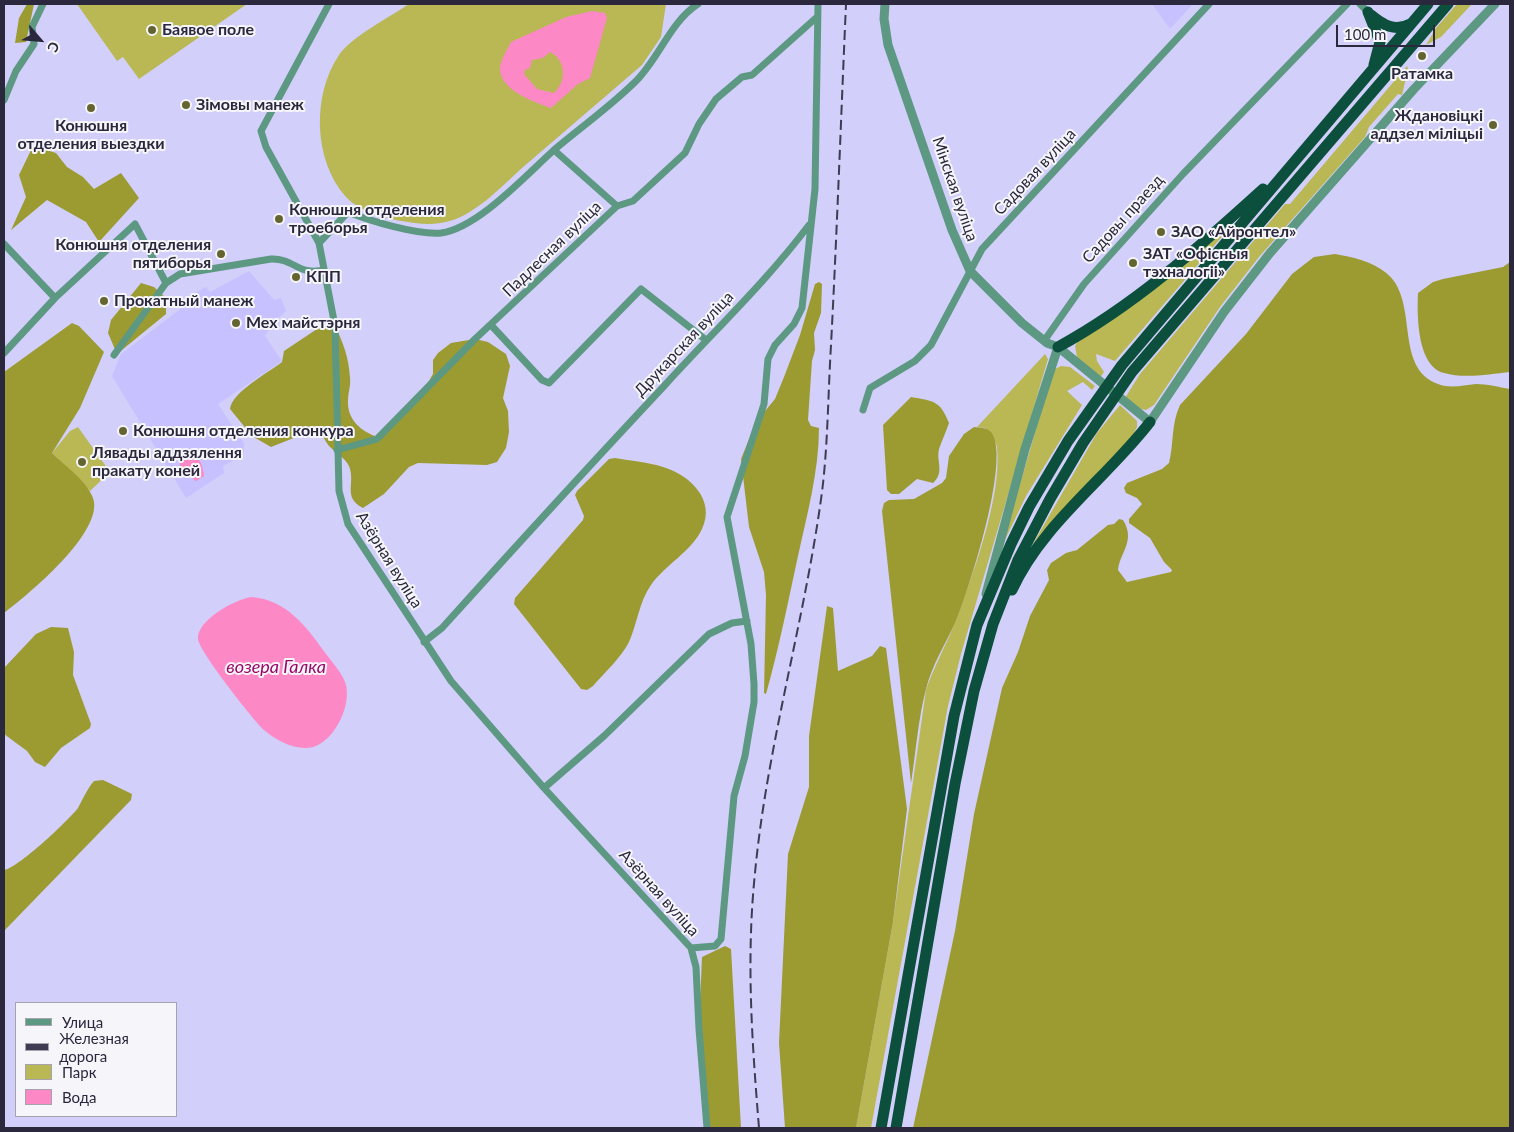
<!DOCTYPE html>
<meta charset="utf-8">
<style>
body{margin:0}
#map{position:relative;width:1514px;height:1132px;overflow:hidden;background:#d2cffb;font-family:Lato,sans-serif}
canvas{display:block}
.frame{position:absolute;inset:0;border:5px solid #2b283d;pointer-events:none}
.legend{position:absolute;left:15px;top:1002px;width:162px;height:115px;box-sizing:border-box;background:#f5f5fa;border:1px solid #a4a3ae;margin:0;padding:6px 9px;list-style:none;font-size:15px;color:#2b283d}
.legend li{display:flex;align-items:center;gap:10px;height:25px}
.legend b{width:25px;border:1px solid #a4a3ae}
.north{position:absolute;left:15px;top:15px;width:50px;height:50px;-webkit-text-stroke:4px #f5f5fa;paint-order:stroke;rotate:117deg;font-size:14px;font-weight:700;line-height:20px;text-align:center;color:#2b283d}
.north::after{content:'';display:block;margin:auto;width:18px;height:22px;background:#2b283d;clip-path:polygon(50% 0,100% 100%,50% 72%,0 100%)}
.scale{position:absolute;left:1336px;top:25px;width:99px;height:22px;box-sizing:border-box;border:2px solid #2b283d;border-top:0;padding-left:6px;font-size:15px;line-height:18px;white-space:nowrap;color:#2b283d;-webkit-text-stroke:4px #f5f5fa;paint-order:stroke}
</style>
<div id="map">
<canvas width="1514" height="1132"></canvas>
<div class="frame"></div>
<ul class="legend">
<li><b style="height:6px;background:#5d9882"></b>Улица</li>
<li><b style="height:6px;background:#3e3b52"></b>Железная дорога</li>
<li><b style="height:14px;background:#b9b855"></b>Парк</li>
<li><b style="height:14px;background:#fc88c5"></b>Вода</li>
</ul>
<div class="north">С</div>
<div class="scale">100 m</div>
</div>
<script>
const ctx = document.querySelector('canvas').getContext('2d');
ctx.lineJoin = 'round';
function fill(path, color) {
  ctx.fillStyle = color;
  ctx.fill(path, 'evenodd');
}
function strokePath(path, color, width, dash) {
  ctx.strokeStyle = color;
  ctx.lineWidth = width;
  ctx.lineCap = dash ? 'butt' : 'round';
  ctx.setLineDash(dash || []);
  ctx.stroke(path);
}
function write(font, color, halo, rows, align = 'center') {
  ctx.font = font + ' Lato,sans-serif';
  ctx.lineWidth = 4;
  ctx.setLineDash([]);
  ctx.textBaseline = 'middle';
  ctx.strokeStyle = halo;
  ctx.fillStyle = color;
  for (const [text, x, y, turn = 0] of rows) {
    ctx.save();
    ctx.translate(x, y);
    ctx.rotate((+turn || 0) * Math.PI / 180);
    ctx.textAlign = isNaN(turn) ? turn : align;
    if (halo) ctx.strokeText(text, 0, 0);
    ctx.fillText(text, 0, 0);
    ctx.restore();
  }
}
fill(new Path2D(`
 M1152,4H1193L1170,29Z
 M249,271L274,300L281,298L286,311L275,321L265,336L282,361L218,404L244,443V454L223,466L224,473L186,498L112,376L121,354L183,307L180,301L206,287L210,292Z`), '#c7c1ff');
fill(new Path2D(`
 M77,4H247L139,79L123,57L117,61Z
 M409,4H666L661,37L642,65C602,99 562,134 522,168C502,186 479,211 453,220C435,226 419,224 401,221C382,217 359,211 346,197C313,160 312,95 339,55C350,38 391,16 409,4Z
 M1457,4H1472L1441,37L1426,45L1436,28Z
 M1407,66L1408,69L1402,95L1398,94L1369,127L1365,137L1259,257L1220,307L1154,405L1146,410L1140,409L1125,398L1140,374L1285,204H1290Z
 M1229,225H1232L1115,361L1096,354L1097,361L1104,372L1100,378L1077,357L1075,346L1078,341Z
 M1045,354L1048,359L961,654L948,706L871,1128H856L893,922L926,690C934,666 947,644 956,620C973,574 1002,497 997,447C996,441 989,433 985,428L977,427Z
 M1061,366L1070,367L1095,386L1092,390L1083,382L1067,391L1082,405L1026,496L1002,546L1052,374L1055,369Z
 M1120,405L1137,421V427L1133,435L1026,556L1097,433Z
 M78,427L110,472L90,491L52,453L70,431Z`), '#b9b855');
fill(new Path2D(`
 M27,4H34L26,42L15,43L19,18Z
 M33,146L56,153L67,167L83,177L94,189L121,173L139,198L99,242L86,222L47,200L11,230L26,197L19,175Z
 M1335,254C1352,257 1371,261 1385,272C1421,299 1392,367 1438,384C1451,389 1463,385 1476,384C1487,384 1499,387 1510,389V1128H913L955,931L974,814L1002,688L1018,652L1030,616L1049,580L1047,570L1051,563L1066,553L1077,550L1108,525L1114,524L1119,519L1123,520C1136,541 1120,552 1118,570L1127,582L1171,572L1172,570L1164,562L1150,538L1129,523V519L1142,504L1137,498L1126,493L1124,488L1127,483L1162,469L1169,463C1174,443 1171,424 1180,405L1246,334L1292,274L1314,257Z
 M1510,262V372C1490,374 1464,379 1444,373C1417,366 1417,315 1418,293L1433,282L1443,279L1503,267Z
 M819,282L822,284L821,313L814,333L815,350L812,361L808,420L811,426L819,428C819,471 807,515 798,556C788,602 779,648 766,694L764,693L766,595L764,572L749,527L741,459L756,422L775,399L784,377L800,335L815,284Z
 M141,283L154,287L166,298V314L117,354L108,333L111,320Z
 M72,323L79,326L104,352L80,408L52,453C65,466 87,481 93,498C105,531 28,595 4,613V372Z
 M327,325L335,326C343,342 349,358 350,378C351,385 348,393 348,401C347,419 361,432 378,437L419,398L433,374V360L438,353L451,343L475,339L488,342L506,354L510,366L503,398L508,411L509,432L506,448L497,462L487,465L418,463L409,467L384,494L363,508C342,497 356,484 349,466C345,458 335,452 329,446C325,441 322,434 319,428L271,447L252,436L230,409C232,392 268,373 282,362L284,351L320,327Z
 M911,397C933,401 940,400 949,423C946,432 942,440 939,449C936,462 945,472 933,483L917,479L899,494H891L887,490L883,425Z
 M974,427C980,428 986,427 991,432C1012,457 968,593 955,623C945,645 932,665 926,689C918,719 916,752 911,783L882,511L884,503L889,500L914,499L942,483L946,478L949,456L964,434Z
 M615,458C631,461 648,462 663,467C690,475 716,500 702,529C691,552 665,565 651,585C639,602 637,624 629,642C621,658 604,673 593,686L587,690L581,689L514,604L515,598L583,520L584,516L575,495L577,491L609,459Z
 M827,606L833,608L838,671L872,656L880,646L886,648L907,809L893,922L856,1128H785L779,1043L788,854L809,787V736Z
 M51,627L68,628L74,652L73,675L91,724L90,728L61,748L45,767L35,762L27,751L4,734V668L36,634Z
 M103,780L132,794L131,800L4,931V870C17,869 69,820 78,808C83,799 87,789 94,781Z
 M725,946L731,949L741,1128H707L699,1029L702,957Z`), '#9c9b31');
fill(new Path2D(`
 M592,11L605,13L607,18L590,78L578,84L551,108C534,102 499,90 500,68C501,59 507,50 511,42L566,17ZM550,52C565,59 568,80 554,93L537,89L524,74L525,70L530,68L532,60L543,58Z
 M192,452C200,458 203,466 204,476L196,481L181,470L179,460Z
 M251,597C286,599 307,627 326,654C332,662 341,672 345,682C353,703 335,741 313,747C296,751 277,741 264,730C254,721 198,650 198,639C197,620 234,600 251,597Z`), '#fc88c5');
strokePath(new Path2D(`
 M329,4L261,131L266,147L319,243L335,326L339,491L348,524L451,681L544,788L691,948L696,967L699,1029L707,1128
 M1360,4L1368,12
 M4,100L16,71L34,44L32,27L43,4
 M554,150C581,127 611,106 636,81C659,58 671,21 698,4
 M319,243L348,212C370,221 417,235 441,233C478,228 526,175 554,150L617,206
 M4,244L55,298L135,224L166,283L180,274L271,259C294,258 298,276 324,270
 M491,325L542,380L549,383L641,289L706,340
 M1044,341L1084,284L1183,174L1347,4
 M4,353L55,298
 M114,355L166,283
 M863,410L870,388L915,361L931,345L982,249L1209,4
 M337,450L377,439L475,339L617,206L633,201L685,153L699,124L716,99L742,77L752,75L817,17
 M424,642L442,628C516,546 590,465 665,385C713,332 766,282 809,225
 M544,788L604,736L709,634L732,623L747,621
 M691,948L715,946L721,939L734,796L745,756L754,702V684L751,644L727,517L764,404L768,359L775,345L794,324L802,308L815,189L818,4`), '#5d9882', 7);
strokePath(new Path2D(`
 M885,4L884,19L888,45L952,230L970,271L1022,323L1047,343L1058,347L1150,422L1224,312L1270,253L1414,89L1495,4
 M986,594L1025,449L1058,347`), '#5d9882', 9);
strokePath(new Path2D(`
 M1368,12L1380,42L1374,65
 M1371,15C1383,25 1395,32 1410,24
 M1058,347C1135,305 1198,248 1263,189
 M1012,590C1042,524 1106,479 1150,422
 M881,1128L954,716L977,625L1011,544L1029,507L1068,441L1122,365L1428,4
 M896,1128L955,784L974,691L993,624L1018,560L1050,499L1083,443L1132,372L1448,4`), '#0c4f3c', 11);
strokePath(new Path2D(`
 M759,1128C752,1042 746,959 755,873C767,745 805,620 822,492C828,444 828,394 831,345C837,231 841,117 846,4`), '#3e3b52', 2, [10, 5]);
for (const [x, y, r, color] of [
 [152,30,5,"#646431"],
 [1422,56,5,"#646431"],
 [186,105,5,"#646431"],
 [91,108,5,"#646431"],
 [1493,125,5,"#646431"],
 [279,219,5,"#646431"],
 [1161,232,5,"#646431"],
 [221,254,5,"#646431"],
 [1133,263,5,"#646431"],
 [296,277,5,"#646431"],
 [104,301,5,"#646431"],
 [236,323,5,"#646431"],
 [123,431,5,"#646431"],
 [82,462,5,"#646431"]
]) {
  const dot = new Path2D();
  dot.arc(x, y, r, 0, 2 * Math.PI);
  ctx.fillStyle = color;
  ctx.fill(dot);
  strokePath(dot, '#f5f5fa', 2);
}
write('bold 16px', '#2b283d', '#f5f5fa', [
 ["Баявое поле",162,30],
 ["Ратамка",1422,74,"center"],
 ["Зімовы манеж",196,105],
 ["Ждановіцкі",1483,116,"right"],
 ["аддзел міліцыі",1483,134,"right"],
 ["Конюшня",91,126,"center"],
 ["отделения выездки",91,144,"center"],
 ["Конюшня отделения",289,210],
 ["троеборья",289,228],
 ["ЗАО «Айронтел»",1171,232],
 ["Конюшня отделения",211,245,"right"],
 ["пятиборья",211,263,"right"],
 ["ЗАТ «Офісныя",1143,254],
 ["тэхналогіі»",1143,272],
 ["КПП",306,277],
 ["Прокатный манеж",114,301],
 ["Мех майстэрня",246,323],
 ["Конюшня отделения конкура",133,431],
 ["Лявады аддзялення",92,453],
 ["пракату коней",92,471]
], 'left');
write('16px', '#2b283d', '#f5f5fa', [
 ["Садовая вуліца",1035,172,-47],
 ["Мінская вуліца",955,189,71],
 ["Садовы праезд",1123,219,-48],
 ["Падлесная вуліца",552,249,-44],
 ["Друкарская вуліца",684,344,-47],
 ["Азёрная вуліца",389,560,58],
 ["Азёрная вуліца",659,893,48]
]);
write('italic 18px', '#990667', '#f5f5fa', [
 ["возера Галка",276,667]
]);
</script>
